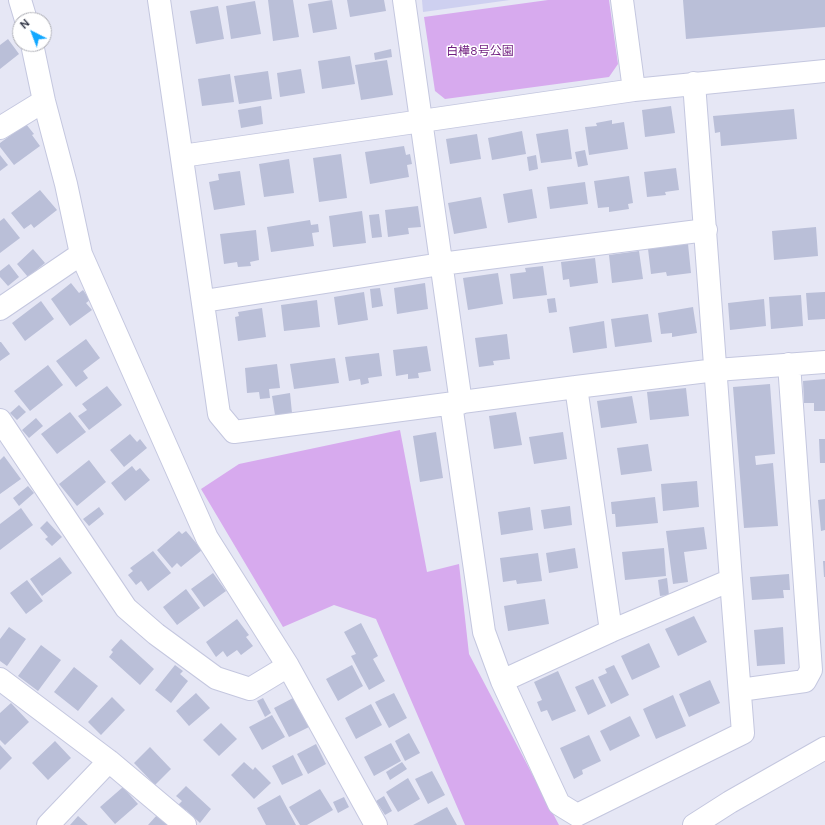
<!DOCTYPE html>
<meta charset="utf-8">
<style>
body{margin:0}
#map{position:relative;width:825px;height:825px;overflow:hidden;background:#e6e7f5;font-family:"DM Sans",sans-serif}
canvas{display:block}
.north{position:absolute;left:12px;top:12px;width:40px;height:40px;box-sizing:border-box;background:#fff;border:1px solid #aeafb6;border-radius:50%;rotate:318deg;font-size:11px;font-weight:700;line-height:16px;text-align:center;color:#343848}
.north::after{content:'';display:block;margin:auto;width:14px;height:18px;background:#12a8ff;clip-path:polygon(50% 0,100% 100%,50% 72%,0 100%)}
</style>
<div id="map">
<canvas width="825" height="825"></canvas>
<div class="north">N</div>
</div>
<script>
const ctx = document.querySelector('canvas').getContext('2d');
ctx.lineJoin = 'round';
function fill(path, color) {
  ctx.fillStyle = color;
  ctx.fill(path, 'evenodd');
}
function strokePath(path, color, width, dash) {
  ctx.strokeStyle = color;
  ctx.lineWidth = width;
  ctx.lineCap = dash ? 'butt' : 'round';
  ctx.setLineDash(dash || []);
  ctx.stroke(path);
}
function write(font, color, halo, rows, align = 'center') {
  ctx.font = font + ' "DM Sans","Noto Sans JP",sans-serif';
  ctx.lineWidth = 3;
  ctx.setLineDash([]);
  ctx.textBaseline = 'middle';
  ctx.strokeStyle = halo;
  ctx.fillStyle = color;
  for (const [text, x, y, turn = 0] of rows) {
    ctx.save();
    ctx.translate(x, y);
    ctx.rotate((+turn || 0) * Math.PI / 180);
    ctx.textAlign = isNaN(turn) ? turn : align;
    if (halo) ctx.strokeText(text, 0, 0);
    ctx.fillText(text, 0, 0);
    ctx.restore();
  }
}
fill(new Path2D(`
 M422,0H510L423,12Z`), '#ced0f0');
fill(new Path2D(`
 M548,0H609L618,64L609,77L445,99L435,91L424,17Z
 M400,430L427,572L459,564L469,654L559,825H465L376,619L334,605L283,627L201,489L239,464Z`), '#d7aaee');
fill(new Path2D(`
 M268,0H293L299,37L273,41Z
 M332,0L337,29L313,33L308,4Z
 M347,0H384L386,11L350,17Z
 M683,0H825V27L686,39Z
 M255,1L261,34L231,39L226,6Z
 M218,6L224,39L196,44L190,11Z
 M8,39L19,54L0,69V45Z
 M391,49L392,57L375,60L374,53Z
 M350,56L355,84L322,89L318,61Z
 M387,60L393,95L361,100L355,65Z
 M301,69L305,93L280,97L277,73Z
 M268,71L272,99L239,104L234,76Z
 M230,74L234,102L202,106L198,79Z
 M261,106L263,124L241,128L238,110Z
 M671,106L675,133L645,137L642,110Z
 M794,109L797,139L721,146L720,132L715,133L713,116Z
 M612,120V124L624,122L628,149L589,155L585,127L597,126L596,123Z
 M26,124L34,134L32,135L40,146L14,165L0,147V143Z
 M568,129L572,159L541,163L536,134Z
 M522,131L526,154L492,160L488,138Z
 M477,134L481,159L450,164L446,139Z
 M404,146L406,155L410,154L412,164L407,165L409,177L370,184L365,152Z
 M585,150L588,165L578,167L575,152Z
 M341,154L347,198L319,202L313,158Z
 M0,155L8,165L0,171Z
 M536,155L538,169L529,171L527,157Z
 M289,159L294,193L264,197L259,164Z
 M676,168L679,190L665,192L666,195L647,197L644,172Z
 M240,171L245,205L214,210L209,182L219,180L218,174Z
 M629,176L633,203L628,204L629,209L609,212V207L598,208L594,181Z
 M585,182L588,204L550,209L547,187Z
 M532,189L537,218L508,223L503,194Z
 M40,190L57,210L34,228L31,224L24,229L11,213Z
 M481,197L487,228L454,234L448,203Z
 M418,206L421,227L408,228L409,234L388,237L385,210Z
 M362,211L366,243L333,247L329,216Z
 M379,214L382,237L372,238L369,215Z
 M4,218L20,238L0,253V221Z
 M310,220L311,225L318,224L319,232L312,233L314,246L271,252L267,227Z
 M816,227L818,256L774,260L772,231Z
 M256,230L259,260L250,262L251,266L238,267L237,262L224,264L220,234Z
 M688,244L691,273L667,276L666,272L651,274L648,249Z
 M33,249L45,263L28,277L17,264Z
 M639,251L643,279L612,283L609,255Z
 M595,258L598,283L570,287L569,279L563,280L561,262Z
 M9,264L19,277L8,286L0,277V271Z
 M543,266L547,295L513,299L510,274L526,272L525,268Z
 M498,273L503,304L468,310L463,278Z
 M71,283L79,293L83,290L90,300L86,303L92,310L70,326L51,299Z
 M425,283L428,309L397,314L394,288Z
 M380,288L383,306L372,308L370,289Z
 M364,292L368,320L338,325L334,297Z
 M825,292V319L808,320L806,293Z
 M801,295L803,326L771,329L769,297Z
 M555,298L557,312L549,313L547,299Z
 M764,299L766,326L730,330L728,303Z
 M317,300L320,327L284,331L281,305Z
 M41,301L54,319L25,341L12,323Z
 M693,307L697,333L672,337V333L661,334L658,313Z
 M262,308L266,337L238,341L235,317L239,316L238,312Z
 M648,314L652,342L615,347L611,319Z
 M604,321L607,348L573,353L569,327Z
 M507,334L510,359L493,361L494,365L479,367L475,338Z
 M86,339L100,358L83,371L88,378L76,387L56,361Z
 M0,342H1L10,354L0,361Z
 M427,346L431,371L418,373L419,378L408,379V374L396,376L393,350Z
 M379,353L382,376L368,378L369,383L361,385L360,379L349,381L345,357Z
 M335,358L339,383L294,389L290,364Z
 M277,364L280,388L269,389L270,398L260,399L259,392L247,393L245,368Z
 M48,365L63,385L30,411L14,391Z
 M825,379V411H814V403H804L803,381Z
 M770,384L775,454L755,456L756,465L773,463L778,526L744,528L733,387Z
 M107,386L122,405L89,430L78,416L87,410L82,404Z
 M686,388L689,416L650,420L647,392Z
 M290,393L292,413L275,415L272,396Z
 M632,396L637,423L601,428L597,401Z
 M19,405L26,412L17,420L10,413Z
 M70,412L86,432L57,454L41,434Z
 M516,412L522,445L494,449L489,416Z
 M36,418L43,426L29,438L22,430Z
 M436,432L443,478L420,482L413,436Z
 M563,432L567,459L534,464L529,437Z
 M130,434L137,442L140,439L147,448L124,467L110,450Z
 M819,439H825V463H820Z
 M648,444L652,471L621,475L617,448Z
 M4,456L21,479L0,494V460Z
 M89,460L106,482L77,506L59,484Z
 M132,466L136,471L140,468L150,480L125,501L111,483Z
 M697,481L699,507L663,511L661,484Z
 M28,486L34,493L19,506L13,498Z
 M655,497L658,523L616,527L615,514H612L611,502Z
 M825,499V530L821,531L818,500Z
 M570,506L572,525L544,529L541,510Z
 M99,507L104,514L89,526L83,519Z
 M530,507L533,530L501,535L498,512Z
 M21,508L33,525L0,550V524Z
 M47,521L62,537L52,546L45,539L48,537L40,528Z
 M704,527L707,549L684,552L688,582L673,584L666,531Z
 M179,531L182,534L186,531L202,550L181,567L177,563L172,568L157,550Z
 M575,548L578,568L549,573L546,553Z
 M664,548L666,576L625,580L622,552Z
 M153,551L171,573L148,591L141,581L136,585L128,575L133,571L130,568Z
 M538,553L542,581L517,584L516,580L503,582L500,558Z
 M60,557L72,573L42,596L30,579Z
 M823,561H825V577H824Z
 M213,573L226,591L204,607L191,589Z
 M789,574L790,590H783L784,598L752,600L750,577Z
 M667,578L669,595L660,596L658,580Z
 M27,580L43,601L26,614L10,593Z
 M186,589L200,608L177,625L163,607Z
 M545,599L549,624L508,631L504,606Z
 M694,616L707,642L678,656L665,629Z
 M237,619L249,635L246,637L253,646L241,655L237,650L227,657L223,651L216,657L206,642Z
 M361,623L378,656L373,659L385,681L369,690L351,656L356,654L344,632Z
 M9,627L26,639L7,666L0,661V639Z
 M783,627L785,664L757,666L754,630Z
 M121,639L154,669L140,685L109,657L113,652L111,650Z
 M649,643L660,667L632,680L621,656Z
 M41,645L61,660L38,691L18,676Z
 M175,665L183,671L180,674L188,681L171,703L155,690Z
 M352,665L363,686L338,701L326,679Z
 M614,665L629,695L611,704L598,677L607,673L605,669Z
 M74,667L98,686L78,711L54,692Z
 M558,671L576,711L552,721L547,710L541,712L537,702L542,700L534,682Z
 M593,679L606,706L588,715L575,687Z
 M710,680L720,703L689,717L679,694Z
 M196,693L210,708L189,726L176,711Z
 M394,693L407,718L389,728L375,702Z
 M673,695L686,726L656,739L643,709Z
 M112,697L125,710L101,735L88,722Z
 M263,698L271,713L265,717L257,701Z
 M293,698L309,727L289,737L274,708Z
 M11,703L29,722L5,745L0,740V713Z
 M371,704L382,725L356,739L345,718Z
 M272,715L285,737L262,750L249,727Z
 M630,716L640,736L610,751L600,731Z
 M221,723L237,739L219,756L203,740Z
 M409,733L420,753L405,761L395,741Z
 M589,735L601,761L582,770L583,774L574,779L560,748Z
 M55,741L71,758L48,780L32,763Z
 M391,743L401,761L374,776L364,757Z
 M316,744L326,764L308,774L297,754Z
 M0,745L12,758L0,770Z
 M150,747L171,769L155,785L134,763Z
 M293,755L303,775L282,785L272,766Z
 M244,762L253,770L255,767L271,783L254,799L231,775Z
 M402,762L407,769L390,780L386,772Z
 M432,771L445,795L428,804L415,779Z
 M408,778L420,799L398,812L386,792Z
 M186,786L211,809L200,823L186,810L184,813L177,806L182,801L176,796Z
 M123,787L138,804L115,824L100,807Z
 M320,789L333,810L307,825H300L289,807Z
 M280,795L296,825H266L257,808Z
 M384,796L392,811L385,815L376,801Z
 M344,797L349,807L338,813L333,802Z
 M447,807L457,825H413Z
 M157,815L168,825H148Z
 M78,816L88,825H70Z`), '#babfd8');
const minor = new Path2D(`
 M20,0L26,20
 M159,0L219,414L234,432L576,387L716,370L825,362
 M404,0L461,403
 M622,0L634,90
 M32,44L44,101L66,184L81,254L207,538L288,666L376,825
 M0,128L44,101
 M182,156L634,90L825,71
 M204,301L441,264L706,230
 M0,309L81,254
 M576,387L611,631
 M451,404L484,632L502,681L559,804L577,815L743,733L731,580
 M0,420L126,608L156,634L216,678L250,689L288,666
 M0,679L109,761L185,825
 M502,681L611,631L731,580L694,83
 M740,690L805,681L811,670L789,364
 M48,825L109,761
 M694,825L730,802L825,748`);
strokePath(minor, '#c4c7df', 24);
strokePath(minor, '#fff', 22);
write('12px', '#712081', '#fff', [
 ["白樺8号公園",480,52]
]);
</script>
